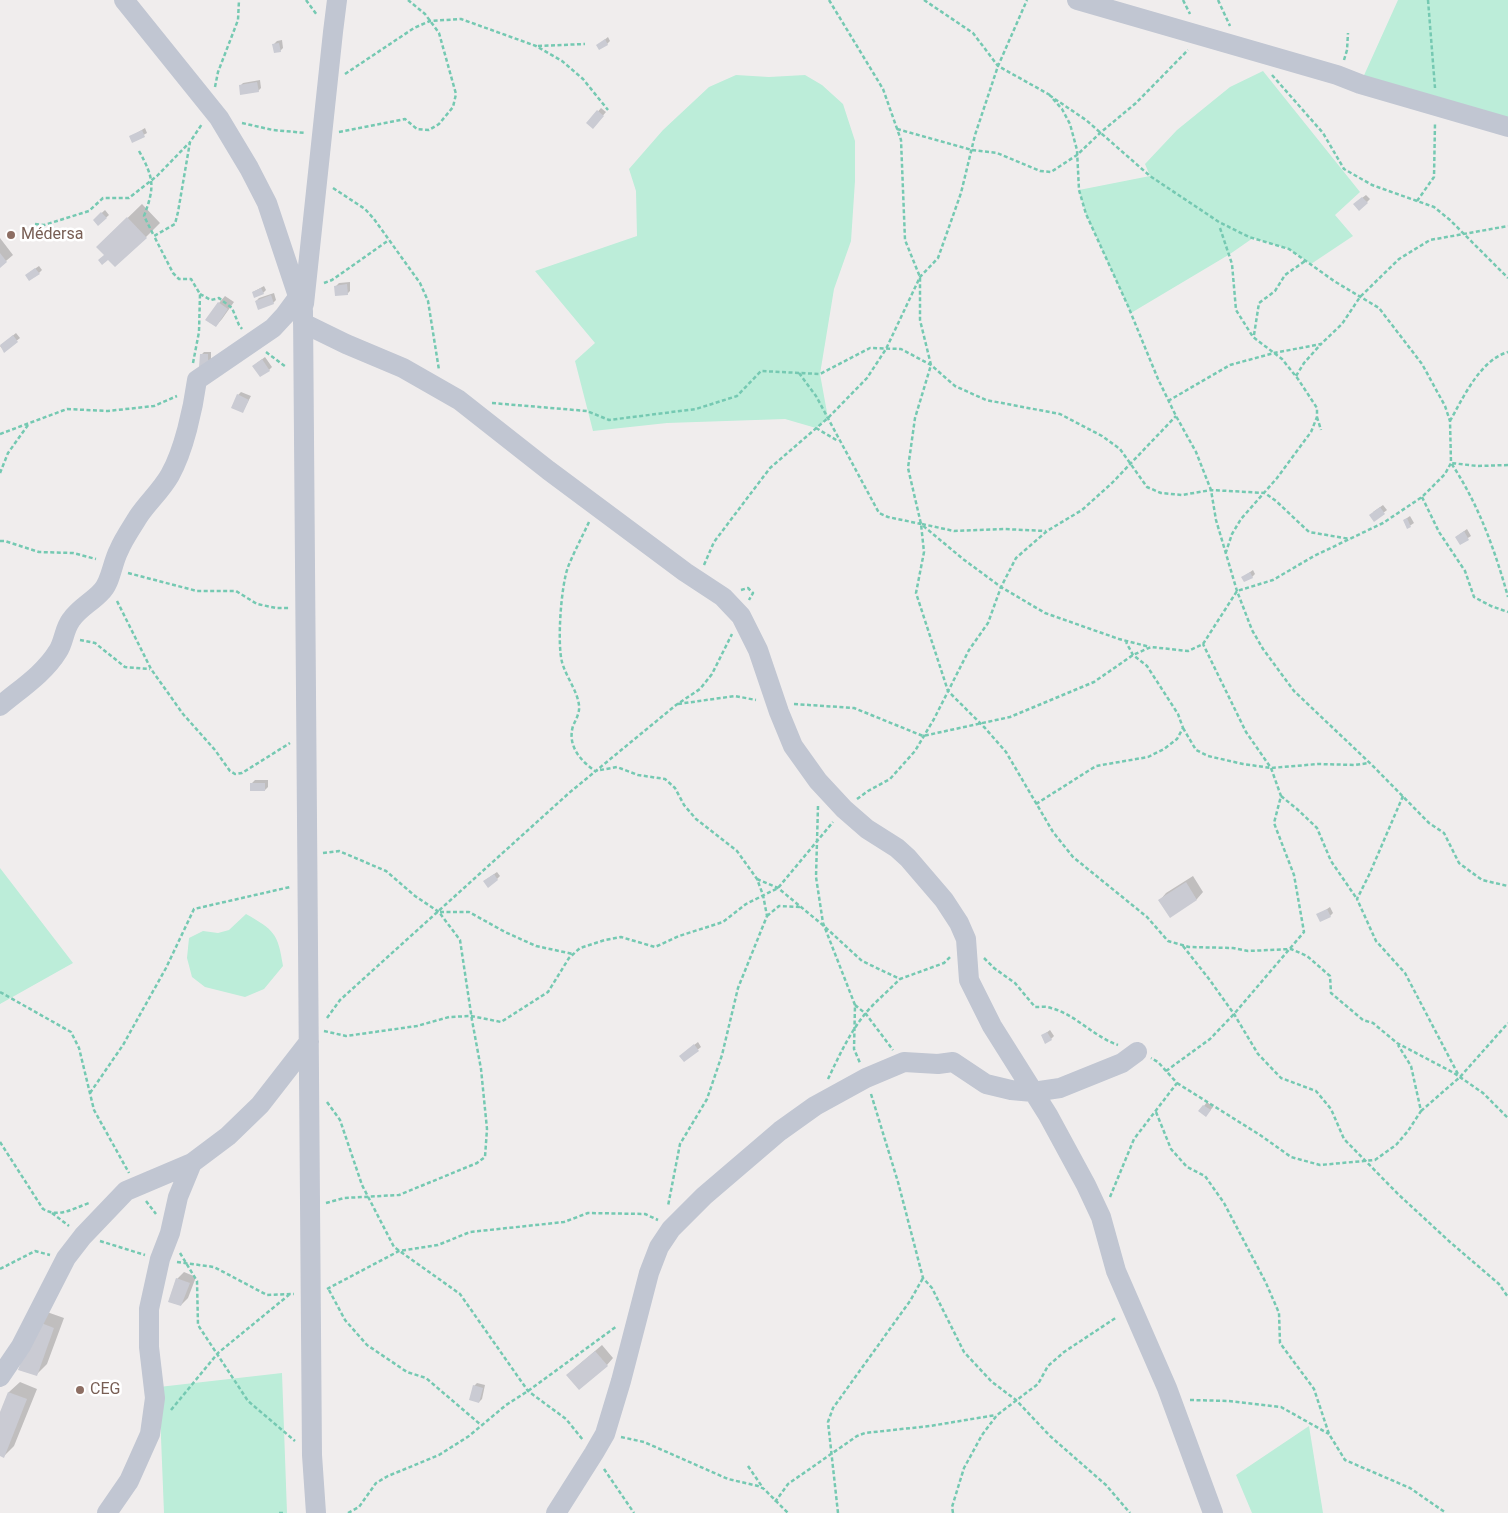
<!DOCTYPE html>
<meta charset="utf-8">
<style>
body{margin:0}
canvas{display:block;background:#f0eded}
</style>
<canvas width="1508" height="1513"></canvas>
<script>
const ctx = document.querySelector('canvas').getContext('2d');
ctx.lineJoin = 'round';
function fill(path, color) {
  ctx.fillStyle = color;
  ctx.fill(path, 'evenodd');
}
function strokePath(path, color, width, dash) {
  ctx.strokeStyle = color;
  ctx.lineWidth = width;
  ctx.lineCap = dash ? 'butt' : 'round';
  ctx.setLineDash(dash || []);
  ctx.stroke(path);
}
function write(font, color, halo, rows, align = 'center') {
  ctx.font = font + ' Roboto,sans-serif';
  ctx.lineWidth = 5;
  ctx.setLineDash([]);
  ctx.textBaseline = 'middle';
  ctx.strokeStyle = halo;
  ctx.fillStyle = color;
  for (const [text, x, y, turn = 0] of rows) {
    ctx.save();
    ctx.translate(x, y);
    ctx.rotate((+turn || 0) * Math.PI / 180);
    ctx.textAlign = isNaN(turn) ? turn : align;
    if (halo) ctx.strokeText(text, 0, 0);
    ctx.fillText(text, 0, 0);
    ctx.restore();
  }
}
fill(new Path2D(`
 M1398,0H1508V124L1361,82Z
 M1263,71L1360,192L1335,215L1353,236L1311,264L1289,249L1253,238L1230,254L1131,313L1086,214L1079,190L1150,176L1145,164L1177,130L1230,87Z
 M736,75L769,77L805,75L822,85L843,104L855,141V181L851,241L834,289L820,374L828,418L816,428L785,419L667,423L593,431L575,361L595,343L535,271L637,236L636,191L629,169L663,130L709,87Z
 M0,868L73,963L0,1004Z
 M246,914C274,930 278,933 283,966L264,989L245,997L205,987L192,977L187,958L189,938L203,931L218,933L229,930Z
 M282,1373L287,1513H164L159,1387Z
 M1309,1426L1323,1513H1252L1236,1475Z`), '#bcedd9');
fill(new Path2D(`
 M608,37L610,41L607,44L598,45Z
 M282,40L283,48L280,51L274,44L277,41Z
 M260,80L261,88L258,91L240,86L243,83Z
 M601,108L606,112L593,127L588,123Z
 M145,128L147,133L133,141L130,137Z
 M1366,195L1370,199L1367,202L1358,201Z
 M142,204L160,223L146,237L105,255L112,233Z
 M105,210L109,215L99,224L94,220Z
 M0,238L13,255L0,266Z
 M39,266L42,270L39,273L30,272Z
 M350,282V291L347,294L336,286L339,283Z
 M264,286L266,290L263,293L253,292Z
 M274,293L276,300L273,303L256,301L259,298Z
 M225,296L234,302L222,319L216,326L219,303Z
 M16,333L20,338L4,351L0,346Z
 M204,352H211V363L201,355Z
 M265,357L272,367L269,370L257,363Z
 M241,392L251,396L243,411L238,395Z
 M1383,505L1387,510L1374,520L1373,512Z
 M1410,516L1414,523L1408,527L1404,520Z
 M1467,529L1471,536L1460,543L1456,537Z
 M1253,570L1255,574L1252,577H1243Z
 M255,780H268V787L265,790L252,783Z
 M497,872L500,876L497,879L484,881Z
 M1193,876L1203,892L1197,899L1170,916L1160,900L1166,893Z
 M1330,907L1333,913L1330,916L1318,915Z
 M1050,1030L1054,1036L1051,1039L1042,1036Z
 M698,1042L701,1047L685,1060L684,1053Z
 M1207,1102L1213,1107L1209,1112L1200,1111Z
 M184,1272L196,1277L188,1298L181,1305L177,1279Z
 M47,1312L64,1318L47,1364L36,1375L20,1369Z
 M602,1345L613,1358L607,1365L575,1368Z
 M20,1382L37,1389L14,1446L4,1456L0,1455V1416L9,1392Z
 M477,1383L485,1385L482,1399L479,1402L474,1386Z`), '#0003');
fill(new Path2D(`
 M605,39L608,45L599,50L596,45Z
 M279,43L281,52L274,53L272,44Z
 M257,82L259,92L240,95L239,85Z
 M597,110L604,116L593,129L586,123Z
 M142,130L145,137L132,143L129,136Z
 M1362,197L1368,203L1359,211L1353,204Z
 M101,212L107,218L98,226L93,220Z
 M127,217L147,238L115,267L108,260L102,265L98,260L104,255L96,247Z
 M0,253L7,262L0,268Z
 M35,268L40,274L29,281L25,275Z
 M347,284L348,295L335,296L334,286Z
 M261,288L264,294L254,298L252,292Z
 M271,295L274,304L258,310L255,301Z
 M218,302L228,309L216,327L205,320Z
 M13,335L18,342L4,353L0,345Z
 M200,354H208V367H199Z
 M262,359L270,371L260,377L252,366Z
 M237,394L249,400L243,413L231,408Z
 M1380,507L1385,514L1374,522L1369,515Z
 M1407,518L1411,527L1407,529L1403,520Z
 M1464,531L1469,540L1460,545L1455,537Z
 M1250,572L1253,578L1244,582L1241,577Z
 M250,783H265V791H250Z
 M494,874L498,880L488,888L483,881Z
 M1186,882L1197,900L1170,918L1158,900Z
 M1327,909L1331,917L1320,922L1316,914Z
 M1047,1032L1052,1040L1045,1044L1041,1035Z
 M694,1044L699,1051L684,1062L679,1056Z
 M1203,1105L1211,1110L1206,1117L1198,1111Z
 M176,1278L190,1283L181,1306L168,1302Z
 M36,1321L54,1328L37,1376L18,1370Z
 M595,1351L608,1366L579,1390L566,1375Z
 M473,1385L483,1388L479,1403L469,1400Z
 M8,1392L27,1399L4,1458L0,1456V1412Z`), '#cacbd3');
strokePath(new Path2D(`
 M306,0L317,15
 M829,0L883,89L901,140L905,240L920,277V320L931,365L915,418L908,468L921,524L924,552L916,593L948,691L985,728L1006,752L1053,832L1073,857L1147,917L1168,941L1189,947L1233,948L1248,951L1291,949L1307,956L1330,976L1331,993L1363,1020L1373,1023L1397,1043L1454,1073L1483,1093L1508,1118
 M924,0L973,33L998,66L1050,95
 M1183,0L1190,14
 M1218,0L1230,26
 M1428,0L1435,88
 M538,46L585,44
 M1344,60L1347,50L1348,33
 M345,74L414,28L430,21L461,19L536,46L562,61L583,79L608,110
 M1272,75L1323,133L1344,169L1372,185L1434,207L1450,220L1508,278
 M215,87L218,72L238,20L239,0
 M1053,99L1062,109L1070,124L1077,150L1079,190L1086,214L1128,306L1158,379L1176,416L1196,452L1211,490L1216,520L1237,591L1252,630L1263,649L1294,691L1372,765L1429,823L1444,833L1459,863L1482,880L1508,886
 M242,123L273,130L306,133
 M897,129L972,150L997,153L1040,171L1051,172L1077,155L1100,133L1136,103L1188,50
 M339,132L405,119L417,129L429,130L439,124L453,107L456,94L439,33L425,14L408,0
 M139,151C154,178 155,187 144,216L154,236
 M333,188L365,209L374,219L420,283L428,301L439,370
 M1417,201L1434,177L1435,123
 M35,224L44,225L89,211L103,198H129L157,176L189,143
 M1220,228L1232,264L1236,310L1253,337L1282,359L1298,379L1317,408V417L1311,432L1277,478L1241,519L1232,534L1226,552
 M324,283L332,280L389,240
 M200,294L211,300L219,298L232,308L239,325L242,329
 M1254,335L1259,303L1275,291L1285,275L1305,261
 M266,352L286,367
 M193,363L199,332L200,294L191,279H179L173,273L154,236L175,224L178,212L190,142L202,124
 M799,373L816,396L879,513L888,517L921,524L963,559L1001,587L1045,613L1119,639L1150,647
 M1296,376L1304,363L1321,344
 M1168,401L1230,365L1274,353L1321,344L1342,324L1360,297L1399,259L1430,240L1508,226
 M492,403L587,411L609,420L696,409L737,396L761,371L820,374L870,348L901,349L931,365L955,386L986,400L1060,414L1102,436L1120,449L1147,487L1161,493L1182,495L1211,490L1265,493L1276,501L1309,532L1350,539
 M1317,417L1321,430
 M1450,421C1463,398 1480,360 1508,352
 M816,428L838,441
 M0,434L67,409L108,411L154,406L177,396
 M1508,465L1477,466L1451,463C1478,503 1495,550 1508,597
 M0,473L8,453L28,425
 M1422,497L1439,532L1465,571L1474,597L1491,606L1508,612
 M589,522C582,537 574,552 568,567C561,586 557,643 562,662C566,677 577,690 579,705C580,713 576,719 573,726C567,746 581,761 595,771L617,767L638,775L665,779L675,788L684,805L696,819L737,851L757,879L763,895L767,916L738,988L722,1055L707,1099L680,1144L668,1206
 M922,524L954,531L1004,529L1046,531
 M0,541H5L39,552L73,553L96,559
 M704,565L714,542L770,468L828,418L867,378L886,349L920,277L938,258L961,193L975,135L998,66L1027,0
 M128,573L197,591H236L257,604L276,608H289
 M741,590L748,588L753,593L749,600
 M117,601L151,669L183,714L215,750L230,771L235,774L242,773L290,743
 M80,640L95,643L125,667L150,669
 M678,704L735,696L756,700
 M794,704L854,708L923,736L1010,717L1094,682L1133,655L1151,647L1188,651L1203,644L1237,591L1273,580L1314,556L1383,523L1422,497L1445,474L1451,463L1450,421L1445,406L1422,364L1379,308L1334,281L1289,249L1249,237L1219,222L1150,176L1086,120L1049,95
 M1183,728L1196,750L1208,756L1243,764L1271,768L1318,764L1355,765L1369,763
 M1281,796L1297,809L1317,828L1331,861L1357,899
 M1403,796L1369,875L1357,899L1376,941L1405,973L1459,1076
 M857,799L868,791L890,779L915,751L934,719L969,650L988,623L1001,587L1016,558L1047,531L1082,510L1112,483L1176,416
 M1036,804L1096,766L1148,757L1164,749L1177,739L1183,728L1178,714L1147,666L1133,655L1126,642
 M818,806L816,877L823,923L855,1005L854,1049L860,1063
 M323,853L339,851L386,871L415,896L439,912L460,940L472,1020L481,1069L487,1129L485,1157L477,1163L399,1195L344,1198L326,1203
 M757,879L778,888L824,926L862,961L900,979L944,963L950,957
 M440,912H469L505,932L536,946L573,954
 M767,916L779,906L800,907
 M1183,946L1209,979L1234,1014L1258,1054L1281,1078L1316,1091L1331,1109L1344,1139L1399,1195L1450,1242L1499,1284L1508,1297
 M984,958L994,968L1015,983L1035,1007C1040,1007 1046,1006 1051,1008C1075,1014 1094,1037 1118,1045
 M0,992L71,1032L79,1048L94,1110L129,1173
 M855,1005L866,1014L893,1050
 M327,1018L340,1000L569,793L676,705L700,689L712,674L732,634
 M324,1031L346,1036L417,1026L449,1017L471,1016L501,1022L548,992L569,958L580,948L605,940L621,937L655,947L679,936L723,922L746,904L778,888L833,822
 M1166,1071L1210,1039L1234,1014L1304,932L1294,875L1274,823L1281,796L1271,768L1246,732L1203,644
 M828,1079C840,1054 852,1027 872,1006C881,997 891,988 900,979
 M1177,1083L1260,1135L1291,1157L1320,1165L1375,1160L1396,1145L1408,1131L1421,1111L1411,1066L1398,1045
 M90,1093L123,1045L166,968L194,909L290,887
 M871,1094L898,1182L923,1278L932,1288L964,1352L992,1382L1016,1400L1050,1436L1106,1485L1130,1513
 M327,1102L340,1120L362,1185L394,1247L460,1294L528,1391L566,1419L583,1440
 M1421,1111L1460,1077L1508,1023
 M1156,1112L1171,1149L1187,1167L1205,1176L1224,1203L1266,1283L1279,1313L1280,1343L1314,1389L1329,1434L1345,1460L1410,1488L1446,1513
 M0,1142L43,1209C59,1218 72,1209 89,1203
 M1110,1197L1134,1139L1177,1083L1158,1062L1151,1058
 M146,1201L156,1214
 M52,1213L69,1226
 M100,1241L145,1255
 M180,1253L197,1281L198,1325L248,1401L295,1441
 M177,1262L214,1267L267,1295L294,1294
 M0,1269L35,1251L50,1255
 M327,1289L399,1251L438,1245L470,1232L564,1222L588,1213L645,1214L658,1220
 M329,1290L345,1320L367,1345L407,1372L426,1378L481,1425
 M1190,1400L1229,1401L1281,1407L1329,1434
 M171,1410L218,1353L290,1294
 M621,1437L644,1442L728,1479L758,1486L764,1489L788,1513
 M748,1466L763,1488
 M604,1469L634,1513
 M775,1502L788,1484L857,1436L865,1433L930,1426L996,1415
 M279,1513H285
 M348,1513L359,1507L376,1483L388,1476L439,1455L469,1436L506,1405L528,1391L617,1326
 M838,1513L828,1422L833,1408L910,1301L923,1278
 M953,1513L952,1507L964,1468L982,1435L997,1415L1038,1384L1048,1366L1064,1352L1117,1317`), '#75c9b2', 2.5, [4, 2.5]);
strokePath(new Path2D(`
 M124,0L219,118L249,168L267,203L303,311L312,1455L316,1513
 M1077,0L1337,75L1360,84L1508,127
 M304,304L333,32L337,0
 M303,323L346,344L403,368L459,400L548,470L685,572L723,597L741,616L758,650L779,712L793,746L818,781L844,809L867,829L897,848L908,858L944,900L959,923L966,939L969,980L992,1026L1048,1115L1086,1185L1101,1217L1116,1271L1167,1388L1213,1513
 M0,706C20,689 44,674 58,651C64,642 64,629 71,620C79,608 92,602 101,592C111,583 112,563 119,550C123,540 132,527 138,517C147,503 161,491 170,475C184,450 193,409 197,380L273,328L285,315L299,296
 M0,1377L21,1346L66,1258L83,1236L126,1191L192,1163L228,1136L260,1105L309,1042
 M107,1513L129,1481L150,1434L155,1398L149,1347V1309L160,1259L170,1233L178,1197L192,1163
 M556,1513L594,1453L605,1434L621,1381L649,1273L659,1247L671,1229L704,1196L780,1131L815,1106L866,1078L904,1062L938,1064L953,1062L986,1084L1011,1090L1033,1092L1060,1088L1122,1063L1137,1052`), '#c1c6d2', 20);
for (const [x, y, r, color] of [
 [11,235,5,"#8d6e63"],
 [80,1390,5,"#8d6e63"]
]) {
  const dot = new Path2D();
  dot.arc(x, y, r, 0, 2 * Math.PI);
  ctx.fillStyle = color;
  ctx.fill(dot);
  strokePath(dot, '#fff', 2);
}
write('16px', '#785e54', '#fff', [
 ["Médersa",21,235],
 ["CEG",90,1390]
], 'left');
</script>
